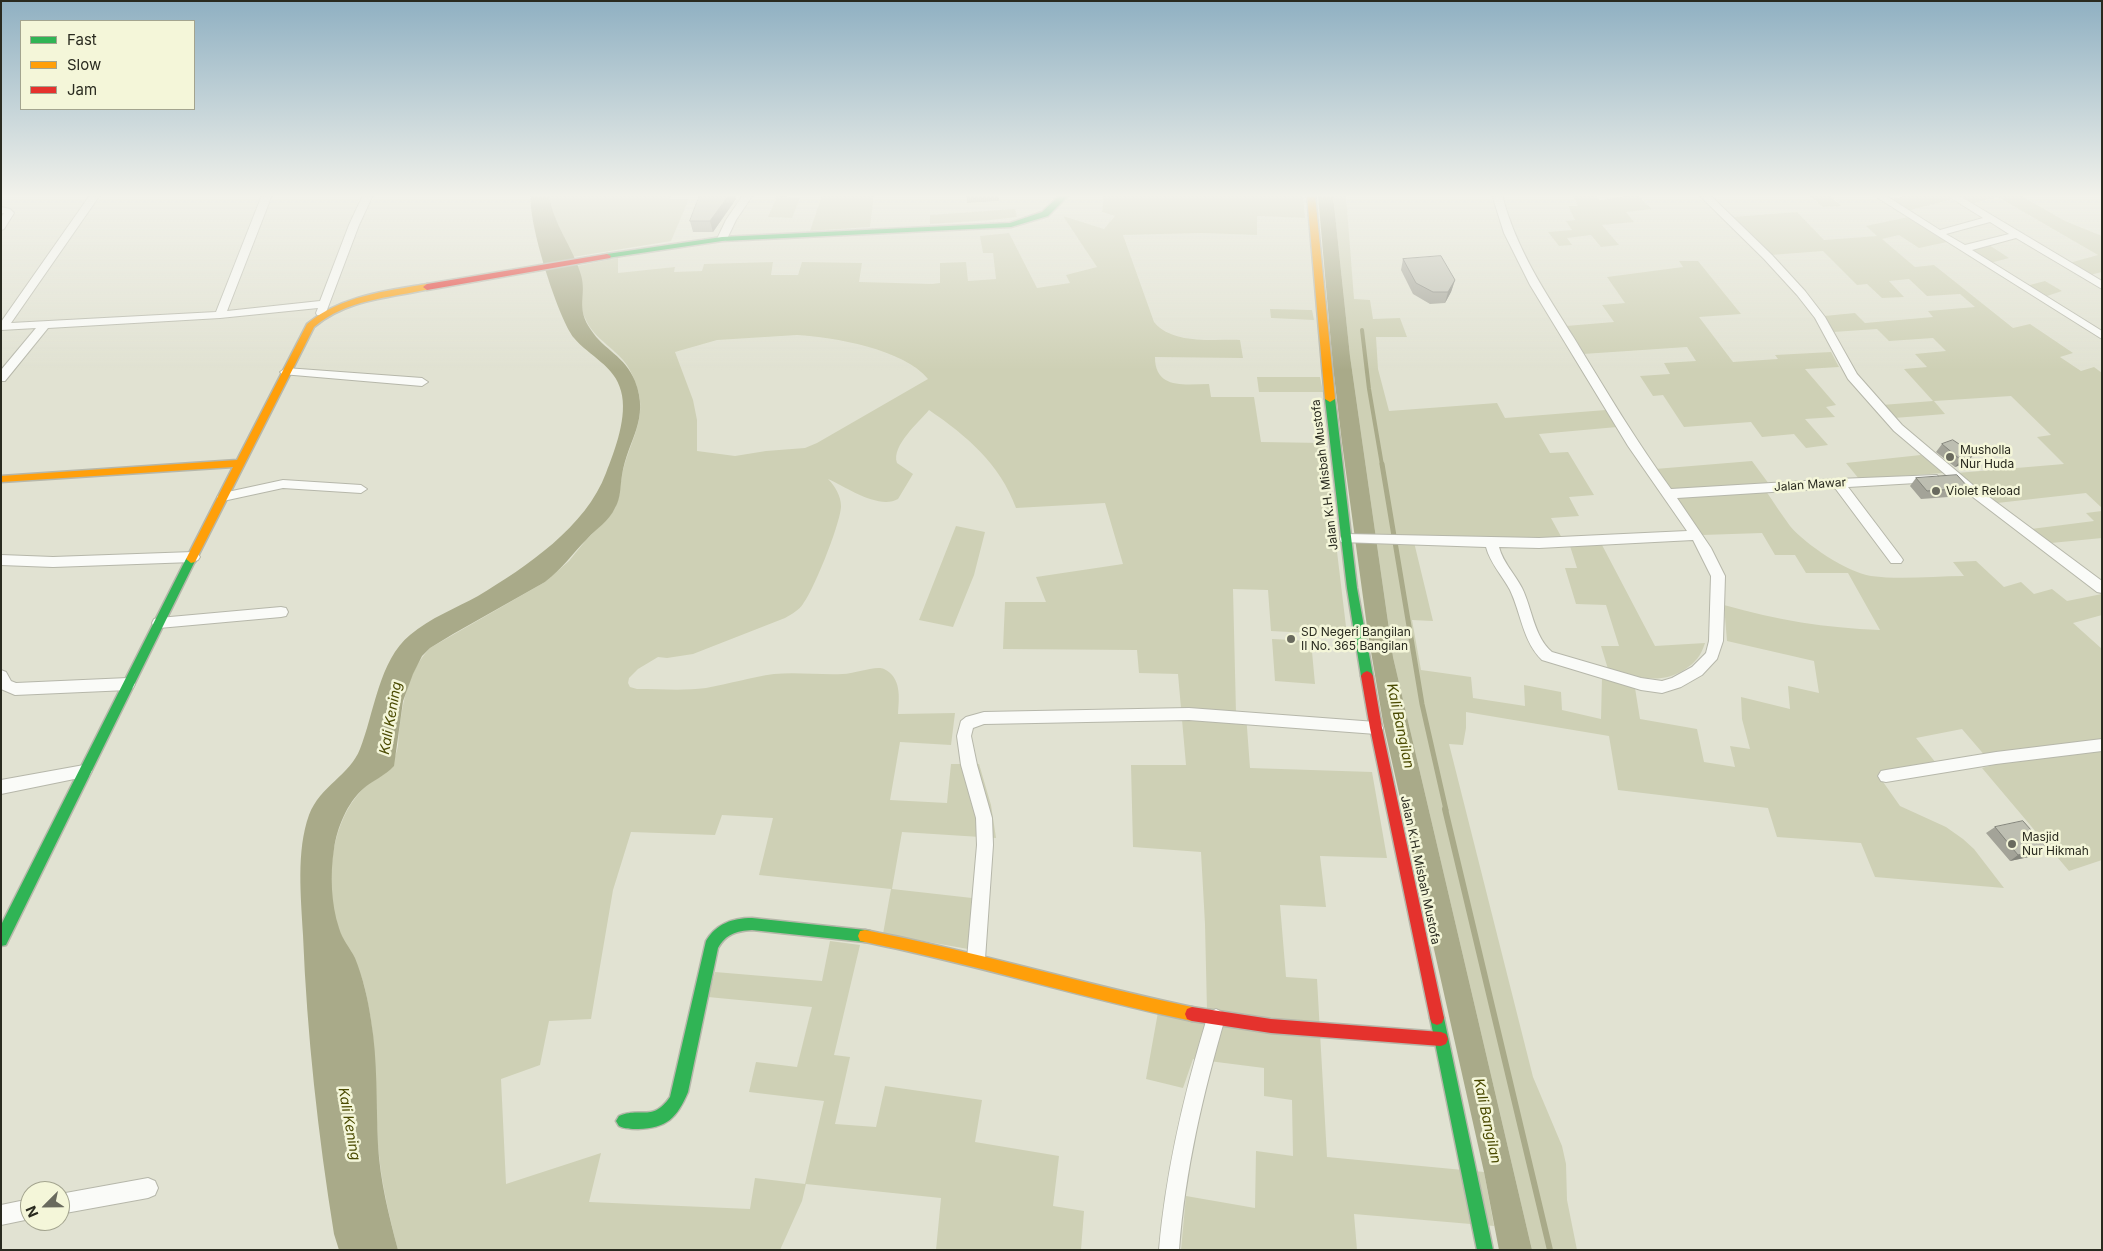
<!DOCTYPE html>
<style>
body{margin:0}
#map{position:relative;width:2103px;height:1251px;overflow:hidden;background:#e1e2d2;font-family:Inter,sans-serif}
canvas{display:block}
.frame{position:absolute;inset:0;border:2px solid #292a1f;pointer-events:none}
.legend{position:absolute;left:20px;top:20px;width:175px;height:90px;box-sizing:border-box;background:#f4f6d9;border:1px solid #a3a48f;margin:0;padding:6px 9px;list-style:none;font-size:15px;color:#292a1f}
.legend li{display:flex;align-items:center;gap:10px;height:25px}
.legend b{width:25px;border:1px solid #a3a48f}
.north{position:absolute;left:20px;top:1181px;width:50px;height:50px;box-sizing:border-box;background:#f4f6d9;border:1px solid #a3a48f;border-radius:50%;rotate:247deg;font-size:14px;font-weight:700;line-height:20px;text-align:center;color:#292a1f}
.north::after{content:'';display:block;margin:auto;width:18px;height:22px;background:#696a5e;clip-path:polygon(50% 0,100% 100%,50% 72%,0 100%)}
</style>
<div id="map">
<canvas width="2103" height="1251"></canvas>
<div class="frame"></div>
<ul class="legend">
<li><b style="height:6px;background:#30b455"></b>Fast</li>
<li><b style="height:6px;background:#ff9f0a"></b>Slow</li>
<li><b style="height:6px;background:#e5322d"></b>Jam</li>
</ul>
<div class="north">N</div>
</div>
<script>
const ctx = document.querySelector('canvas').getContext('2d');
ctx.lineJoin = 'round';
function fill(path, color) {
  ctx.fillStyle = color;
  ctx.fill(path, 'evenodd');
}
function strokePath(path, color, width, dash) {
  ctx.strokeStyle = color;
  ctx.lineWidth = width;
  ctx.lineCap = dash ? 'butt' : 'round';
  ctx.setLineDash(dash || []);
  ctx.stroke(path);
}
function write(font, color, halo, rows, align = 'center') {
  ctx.font = font + ' Inter,sans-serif';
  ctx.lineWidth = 5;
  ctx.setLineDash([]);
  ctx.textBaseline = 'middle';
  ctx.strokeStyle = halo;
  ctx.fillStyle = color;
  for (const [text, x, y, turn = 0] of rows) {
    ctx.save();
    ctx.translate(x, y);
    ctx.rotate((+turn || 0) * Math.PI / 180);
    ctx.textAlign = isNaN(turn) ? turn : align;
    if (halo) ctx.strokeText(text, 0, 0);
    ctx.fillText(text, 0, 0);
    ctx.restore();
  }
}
fill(new Path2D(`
 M549,195H671L670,199H689L671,241L573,257L551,210Z
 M822,195H874L870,227L810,231Z
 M1104,195H1303L1305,218L1257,216V235L1202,233L1123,235L1154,322C1173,345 1213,339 1240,340L1243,358L1155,357C1155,390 1185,384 1209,384L1211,397H1254L1261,442L1324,443L1347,635L1271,631L1268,590L1233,589L1236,713L1246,714L1250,768L1372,772L1387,858L1320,856L1326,907L1280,905L1286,977L1317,979L1327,1157L1484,1172L1494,1226L1354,1214L1357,1250H1181L1186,1196L1255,1208L1256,1151L1293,1156L1292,1100L1264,1096V1068L1193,1059L1183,1088L1146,1079L1160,1001L1207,1011L1205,924L1201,852L1133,847L1131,765H1186L1178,674L1139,673L1137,650L1003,649L1005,602H1046L1036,577L1123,564L1105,503L1016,508C1000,464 967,436 929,410C919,422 891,446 897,463L913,474L898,499C879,510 846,487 828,479C835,486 841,496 841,506C841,522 814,590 803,604C799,610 792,614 785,618L693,654L667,658L658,657L638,669L629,678L628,683L630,687L637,689C660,689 684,691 706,688C729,684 751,677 774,674C797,672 820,675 843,674C854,674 876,665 884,669C902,678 899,698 898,714L955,713L951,745L900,742L890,800L947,803L951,764H979L991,805L996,838L902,832L892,889L972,898L968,949L883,934L891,889L759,875L773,818L722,815L715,835L631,832L613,890L591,1019L549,1021L540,1065L501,1079L506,1184L601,1153L589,1202L750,1209L755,1178L805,1184L824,1101L749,1092L756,1062L797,1067L812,1007L708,997L715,972L822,981L830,941L860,945L834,1055L850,1057L835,1124L876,1127L885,1086L982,1100L975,1142L1059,1156L1053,1206L1084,1211L1081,1250H936L941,1198L806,1184L802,1201L780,1250H398C389,1216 381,1181 378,1146C375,1090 378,1041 364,985C359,965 346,949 339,930C330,906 329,872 334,848C338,827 347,806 361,791C379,772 389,781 397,750C399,744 398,737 399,731C403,701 408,671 430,648L545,582L569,561L586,540L609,517L615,508C620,497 620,486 622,475C628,444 648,419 637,387C634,377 629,367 623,360C610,345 593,337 585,318C577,301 585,283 577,266L618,258V273L675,267L674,272L702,271L704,264L773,262L771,275H798L802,262L862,263L859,282L932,284L940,283V263L966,262L968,281L996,279L993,253H983L980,236L1009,233L1037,288L1070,283L1066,275L1097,267L1063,216L1104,229L1115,216L1102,212ZM797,335C833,337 904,349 928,379L817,443L805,448L766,451L735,456L697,451V420L693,400L675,352L717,340Z
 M1333,195H1346L1354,299L1370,300L1373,319L1400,318L1407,337H1376L1378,369L1389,411L1497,403L1505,418L1606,410L1617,427L1539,434L1550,453L1568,452L1594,495L1569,497L1579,516L1551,518L1563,540L1413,538L1433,621L1412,620L1421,670L1471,677L1473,698L1525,706L1524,685L1561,692L1562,710L1601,719L1602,677L1635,688L1640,719L1697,729L1704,762L1735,767L1730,746L1750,749L1742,719L1741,697L1790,709L1788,686L1819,693L1814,661L1727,641L1724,605C1777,620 1825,628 1880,630L1848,573H1806L1795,555H1775L1762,533L1702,535L1675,497L1766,491C1774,503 1782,515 1790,526C1806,545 1847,572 1871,576C1901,580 1934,576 1964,576L1953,562L1976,561L2004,587L2021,582L2034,594L2052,589L2067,601L2102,594V615L2073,623L2102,649V860L2069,871L1982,768L1993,765L1962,729L1916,738L1936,763L1881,779L1900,806L1946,827L1963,839L1974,849L2004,888L1875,877L1861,843L1777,837L1768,808L1618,790L1609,736L1466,712V728L1463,745L1449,744L1533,1077L1562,1146L1566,1164L1567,1200L1577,1250H1532L1393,657L1350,356Z
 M1573,195H1595L1600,200L1637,195L1652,209L1626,212L1634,222L1602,225L1619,245L1601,247L1591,235L1567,238L1572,245L1559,246L1548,232L1572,230L1566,221L1575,220L1568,206H1578Z
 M1809,195H1829L1841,206L1823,207Z
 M1908,195H1946L1953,199L1907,211L1891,200Z
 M1956,195H2020L2065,221L2102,236V272L2090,275L2069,263L2098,255L1998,197L1970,204Z
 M777,196L800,198L792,218L768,217Z
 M1015,209L1017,217L991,220L930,224V215Z
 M1797,212L1824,240L1877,236L1866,226L1908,217L1947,242L1919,248L1899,235L1882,239L1915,267L1934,265L2013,328L2030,324L2073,353L2060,357L2081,371L2094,367L2102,373V508L2086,493L1997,503L1957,473L2064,464L2037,437L2051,435L2011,396L1934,401L1945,414L1894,418L1882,405L1933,401L1904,369L1927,367L1915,354L1946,351L1933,338L1889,341L1877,329L1833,332L1824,316L1855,313L1865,323L1933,317L1928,311L1975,307L1960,294L1927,296L1909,279L1889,281L1904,297L1882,298L1867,284L1857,285L1823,251L1771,255L1732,217Z
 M1989,245L2009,258L1990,263L1970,250Z
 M1679,261H1698L1741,314L1699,317L1733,362L1778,359L1775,355L1831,352L1839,367L1805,369L1836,405L1826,407L1835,417L1805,419L1828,445L1806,448L1794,434L1762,437L1751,422L1684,427L1663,395L1653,396L1640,376L1670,374L1664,363L1696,361L1687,347L1583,354L1566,326L1614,322L1602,305L1625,303L1607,277L1683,267Z
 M2045,281L2062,291L2044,297L2026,286Z
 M1270,309L1312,310L1314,320L1271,318Z
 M1257,377H1320L1323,392H1259Z
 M1921,455L1943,473L1859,479L1846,463Z
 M1752,461L1769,484L1669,491L1655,469Z
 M2102,511V538L2051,543L2031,529L2094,521L2086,513Z
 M956,526L985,532L974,575L953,627L919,620Z
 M1602,545L1655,646L1705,643C1701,656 1695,663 1684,670C1657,686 1636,676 1608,669L1601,646H1619L1606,605L1576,604L1565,568H1577L1570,546Z
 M1272,639L1311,641L1315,684L1275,681Z`), '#ced0b5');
fill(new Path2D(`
 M531,195H549C553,224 573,247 581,275C587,296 575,307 591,330C604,350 625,356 635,381C650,420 628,439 622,475C620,487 621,498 615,508C609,521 596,529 587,539C572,554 563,568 545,582L453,634L430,648L422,656L413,674L403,701L394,766C385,776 373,780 363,789C347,803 337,828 334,849C330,874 331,904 339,928C342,939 350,948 355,958C363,978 368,999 371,1020C378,1062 376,1103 378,1145C380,1181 389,1216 398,1250H339L334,1234C318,1134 307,1035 303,935C301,897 296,851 309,815C320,786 350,775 360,749C374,714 379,660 410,635C430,618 456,608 478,596C526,567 586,527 606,473C615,450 628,416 621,391C615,366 589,356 574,338C558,318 527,220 531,195Z
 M1318,195H1333L1350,356L1393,657L1532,1250H1499L1484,1172L1383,722L1368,634L1342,443L1333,367Z`), '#a9aa89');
strokePath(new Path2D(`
 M1362,330L1369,389L1382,465`), '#a9aa89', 4);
strokePath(new Path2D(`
 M1382,464L1422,704L1446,810`), '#a9aa89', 5);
strokePath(new Path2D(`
 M1445,809L1550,1250`), '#a9aa89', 6);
const street = new Path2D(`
 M90,195H100L11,323L216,312L262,195H272L227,311L320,301L349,225L363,195H373L359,225L325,315H317L316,313L318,308L220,318L48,328L5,381H1V370L36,328L1,330V322Z
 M743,195H753L736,220L726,241H718L717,239L726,220Z
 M1492,195H1502C1516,249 1545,292 1574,338C1605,389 1636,441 1671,489L1838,479L1937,475L1939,478L1933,482L1848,487L1901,557L1903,560L1901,563H1891L1835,488L1677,498L1711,548L1725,576L1723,641L1717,659L1702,675L1681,687L1662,693L1641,690L1542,660C1523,642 1521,613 1510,590C1502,575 1490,563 1486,547L1341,542L1340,539L1341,536L1346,534L1539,538L1687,531L1628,446L1530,285L1504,233ZM1693,540L1711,576L1709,641L1706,653L1692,667L1672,678L1662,681L1641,678L1552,652C1534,637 1532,608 1522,588C1515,574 1503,563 1499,547L1539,548Z
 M1699,195H1710L1772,255L1805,291L1825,317L1857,374L1902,425L1973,485L2102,581V593L2097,592L1965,491L1894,431L1848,379L1815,318L1797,295L1764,259Z
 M1873,195H1885L1940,230L1983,218L1946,195H1958L2102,281V289L2016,238L1972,250L2102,331V339ZM1990,222L2009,234L1965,245L1946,234Z
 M1,207L10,209L14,213L4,229L1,230V218L4,213H1Z
 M286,368L422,378L428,382L422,386L282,374L280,372Z
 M283,480L361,485L367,489L361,493L283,488L223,501L217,497L223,493Z
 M193,552L198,554L200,557L198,560L193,562L53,567L1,565V555L53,557Z
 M281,607L286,608L288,612L286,616L281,617L159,628L154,627L152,623L154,619L159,618Z
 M1,670L6,672L11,681L16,683L128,678L133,680L135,684L133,688L128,690L15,695L1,689Z
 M1189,708L1376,722L1381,724L1383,728L1381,732L1376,734L1189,720L984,724L973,728L971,736L977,765L992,818L993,845L985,959L982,965L976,967L970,965L967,959L977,845L976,818L961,765L957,736L961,721L966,717L984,712Z
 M2102,739V751L1996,764L1886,782L1881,781L1878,776L1881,771L1886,770L1996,752Z
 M84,765L89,766L92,771L89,776L1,794V780Z
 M1216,1009L1222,1012L1225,1018C1203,1094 1185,1170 1179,1250H1159C1166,1170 1184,1094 1207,1018L1210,1012Z
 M148,1178L155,1181L158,1188L155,1195L148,1198L60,1214V1194Z
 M30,1199V1219L1,1225V1205Z`);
const fast = new Path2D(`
 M1060,195H1069L1048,216L1011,227L722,241L607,258L603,256L607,254L722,237L1010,223L1042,212Z
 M1330,396L1335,399L1357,588L1373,676L1371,679H1363L1361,676L1347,588L1325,399Z
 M191,555L196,559L6,945L1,946V925L186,559Z
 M752,918L865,930L870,931L872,936L870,941L865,942L752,930C736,931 726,934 718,948L688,1092C677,1118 667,1128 638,1129C631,1129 625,1129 619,1126L616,1121L619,1116C641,1106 652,1123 670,1097L706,941C716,924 732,918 752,918Z
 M1437,1011L1442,1013L1444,1018L1493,1250H1477L1430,1018L1432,1013Z`);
const slow = new Path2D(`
 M1307,195H1315L1335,399L1330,402L1325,399Z
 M427,284L430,285V289C389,298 347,299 314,327L195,562L191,563L186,559L233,467L1,482V476L237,460L307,324C340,296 386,291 427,284Z
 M865,930C975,951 1082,984 1192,1007L1197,1009L1199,1014L1197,1019L1192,1021C1082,998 975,964 865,942L860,941L858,936L860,931Z`);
const jam = new Path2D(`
 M607,254L611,256L610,258L427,290L423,287L427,284Z
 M1367,671L1371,673L1373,676L1382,728L1444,1018L1442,1023L1437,1025L1432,1023L1430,1018L1370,728L1361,676L1363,673Z
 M1192,1007L1271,1019L1441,1032L1446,1034L1448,1039L1446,1044L1441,1046L1271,1033L1192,1021L1187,1019L1185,1014L1187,1009Z`);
strokePath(street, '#b6b7aa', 2);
strokePath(fast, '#b6b7aa', 3);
strokePath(slow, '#b6b7aa', 3);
strokePath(jam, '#b6b7aa', 3);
fill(street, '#fafbf8');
fill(fast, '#30b455');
fill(slow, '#ff9f0a');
fill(jam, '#e5322d');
fill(new Path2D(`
 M966,195H999V201L967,203Z
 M736,199L713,232H693L690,221Z
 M1403,259L1455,280L1451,292L1445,303L1430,304L1413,294L1401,270Z
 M1942,444L1968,462L1955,467L1936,452Z
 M1916,478L1969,488L1962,496L1921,499L1910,486Z
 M1995,827L2038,855L2010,861L1986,833Z`), '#a3a398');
fill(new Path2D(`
 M729,195H735L736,199L713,232L710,221Z
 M1455,280L1451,292L1445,303L1448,292Z
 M1974,454L1968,462L1955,467L1961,460Z
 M2047,848L2038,855L2010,861L2018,855Z`), '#84857c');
const building = new Path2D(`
 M700,195H729L710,221H690Z
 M1441,256L1455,280L1448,292H1433L1416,283L1403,259Z
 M1953,440L1974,454L1961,460L1942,444Z
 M1957,475L1969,488L1927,491L1916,478Z
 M2023,821L2047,848L2018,855L1995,827Z`);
fill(building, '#bdbeb1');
strokePath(building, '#84857c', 1);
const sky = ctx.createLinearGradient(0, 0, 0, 370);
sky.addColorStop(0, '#8fb0c2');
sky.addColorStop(0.53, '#f2f2eb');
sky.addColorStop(1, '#f2f2eb00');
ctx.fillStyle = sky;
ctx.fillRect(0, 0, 2103, 370);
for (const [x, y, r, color] of [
 [1950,457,5,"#696a5e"],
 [1936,491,5,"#696a5e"],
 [1291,639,5,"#696a5e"],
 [2012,844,5,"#696a5e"]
]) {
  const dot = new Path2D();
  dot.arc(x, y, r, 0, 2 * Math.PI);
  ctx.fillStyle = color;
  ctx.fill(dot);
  strokePath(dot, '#f4f6d9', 2);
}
write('12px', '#292a1f', '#f4f6d9', [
 ["Musholla",1960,450],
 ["Nur Huda",1960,464],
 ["Violet Reload",1946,491],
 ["SD Negeri Bangilan",1301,632],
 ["II No. 365 Bangilan",1301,646],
 ["Masjid",2022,837],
 ["Nur Hikmah",2022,851]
], 'left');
write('12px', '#292a1f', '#f4f6d9', [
 ["Jalan K.H. Misbah Mustofa",1325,475,-97],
 ["Jalan Mawar",1810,485,-4],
 ["Jalan K.H. Misbah Mustofa",1420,870,78]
]);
write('italic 14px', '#4a4a00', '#f4f6d9', [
 ["Kali Kening",391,718,-80],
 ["Kali Bangilan",1400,726,78],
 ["Kali Bangilan",1487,1121,78],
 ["Kali Kening",349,1124,80]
]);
</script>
